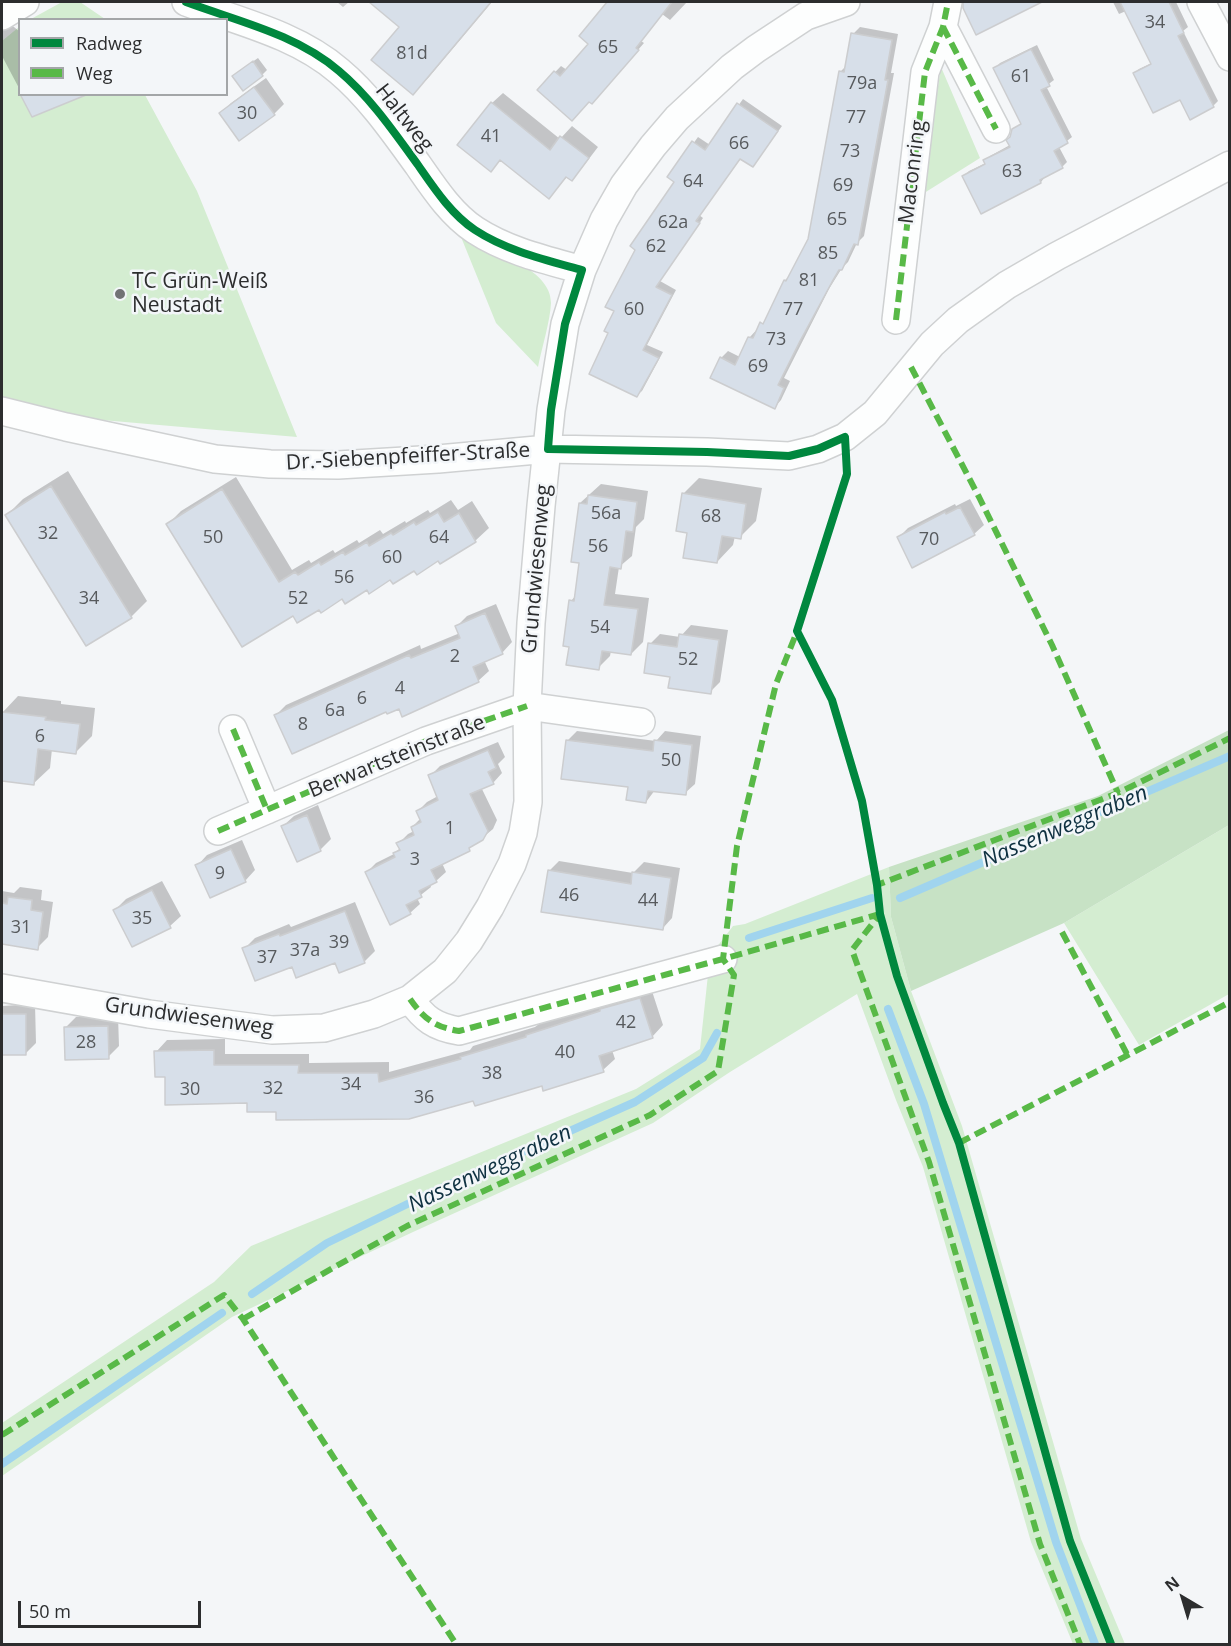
<!DOCTYPE html>
<meta charset="utf-8">
<style>
body{margin:0}
#map{position:relative;width:1231px;height:1646px;overflow:hidden;background:#f4f6f8;font-family:"Open Sans",sans-serif}
canvas{display:block}
.frame{position:absolute;inset:0;border:3px solid #2c2d2e;pointer-events:none}
.legend{position:absolute;left:18px;top:18px;width:210px;height:78px;box-sizing:border-box;background:#f3f6f9;border:2px solid #a3a6a8;margin:0;padding:8px 10px;list-style:none;font-size:18px;color:#2c2d2e}
.legend li{display:flex;align-items:center;gap:12px;height:30px}
.legend b{width:30px;border:2px solid #a3a6a8}
.north{position:absolute;left:1153px;top:1568px;width:60px;height:60px;-webkit-text-stroke:4px #f3f6f9;paint-order:stroke;rotate:322deg;font-size:16px;font-weight:700;line-height:24px;text-align:center;color:#2c2d2e}
.north::after{content:'';display:block;margin:auto;width:21px;height:27px;background:#2c2d2e;clip-path:polygon(50% 0,100% 100%,50% 72%,0 100%)}
.scale{position:absolute;left:18px;top:1601px;width:183px;height:27px;box-sizing:border-box;border:3px solid #2c2d2e;border-top:0;padding-left:8px;font-size:18px;line-height:21px;white-space:nowrap;color:#2c2d2e;-webkit-text-stroke:4px #f3f6f9;paint-order:stroke}
</style>
<div id="map">
<canvas width="1231" height="1646"></canvas>
<div class="frame"></div>
<ul class="legend">
<li><b style="height:8px;background:#00873e"></b>Radweg</li>
<li><b style="height:8px;background:#58b947"></b>Weg</li>
</ul>
<div class="north">N</div>
<div class="scale">50 m</div>
</div>
<script>
const ctx = document.querySelector('canvas').getContext('2d');
ctx.lineJoin = 'round';
function fill(path, color) {
  ctx.fillStyle = color;
  ctx.fill(path, 'evenodd');
}
function strokePath(path, color, width, dash) {
  ctx.strokeStyle = color;
  ctx.lineWidth = width;
  ctx.lineCap = dash ? 'butt' : 'round';
  ctx.setLineDash(dash || []);
  ctx.stroke(path);
}
function write(font, color, halo, rows, align = 'center') {
  ctx.font = font + ' "Open Sans",sans-serif';
  ctx.lineWidth = 5;
  ctx.setLineDash([]);
  ctx.textBaseline = 'middle';
  ctx.strokeStyle = halo;
  ctx.fillStyle = color;
  for (const [text, x, y, turn = 0] of rows) {
    ctx.save();
    ctx.translate(x, y);
    ctx.rotate((+turn || 0) * Math.PI / 180);
    ctx.textAlign = isNaN(turn) ? turn : align;
    if (halo) ctx.strokeText(text, 0, 0);
    ctx.fillText(text, 0, 0);
    ctx.restore();
  }
}
fill(new Path2D(`
 M62,2H80L105,19H31Z
 M19,27L20,94L145,95L197,191L297,437L79,418L2,397V41Z
 M941,67L980,158L921,195Z
 M461,237C487,249 552,268 551,303C550,322 542,347 538,367L496,323Z
 M1229,825V994L1139,1045L1064,923Z
 M889,867L891,917L911,991L962,1126L1081,1539L1125,1644H1073L1031,1542L923,1167L896,1100L857,994L730,1072L653,1123L413,1232L232,1317L2,1476V1423L214,1282L251,1246L636,1089L700,1049L710,956L733,926L745,924Z`), '#d4edd1');
fill(new Path2D(`
 M1229,730V825L1064,923L911,991L891,917L889,867L1098,796Z`), '#c7e2c5');
fill(new Path2D(`
 M337,2H349L343,7Z
 M371,2H492L429,77L413,93L401,27Z
 M608,2H687L670,20L662,14L641,41L644,43L598,96L539,89L561,66L567,70L591,44L581,36Z
 M969,2H1028L1029,4L965,6Z
 M1113,2H1176L1188,27L1183,31L1218,101L1213,106L1180,98L1134,74L1139,69L1152,63L1126,11L1119,14Z
 M2,17L20,32V90L2,56Z
 M860,27L898,34L891,73H894L864,236L857,243L848,262L842,268L829,289L784,378L790,381L781,400L775,407L721,358L728,351L740,357L750,337L769,316L785,280L791,275L809,240L840,72L847,65L853,34Z
 M1037,45L1054,80L1046,86L1072,137L1059,147L1067,162L1062,167L1045,176V177L1041,182L964,176L969,171L986,163L985,161L990,156L1010,145L1013,130L1022,122L995,68L1000,63Z
 M258,58L267,70L262,75L239,71Z
 M266,78L284,104L274,114L221,113L231,103Z
 M503,93L560,139L572,126L598,147L582,168L572,179L568,176L549,197L502,159L491,170L492,103Z
 M743,99L782,126L757,161L741,158L699,215L703,218L660,281L676,290L647,345L663,352L642,391L637,395L591,374L676,182L669,177L698,137L710,145Z
 M68,471L147,601L131,617L7,515L23,499Z
 M236,477L292,570L309,560L311,563L333,550L335,553L357,540L359,543L380,530L383,534L405,521L406,523L428,510L430,513L451,500L458,510L472,501L489,528L475,541L441,562L439,559L319,608L293,614L168,524L181,511Z
 M699,478L762,488L756,521L740,537L735,536L733,545L717,562L689,531L683,494Z
 M601,484L648,491L644,519L636,527L632,556L619,567L615,594L649,598L643,642L631,654L611,651L610,656L598,668L571,645V601L576,595L581,562L580,503Z
 M970,499L984,525L974,534L899,537L908,528L955,504L956,506Z
 M496,604L512,642L502,653L484,660L489,671L478,681L386,710L276,715L286,705L420,645L421,649L460,633L457,626L467,616Z
 M691,625L728,630L720,682L710,692L672,675L650,644L660,634L680,637Z
 M18,696L61,701V704L95,708L92,736L76,752L52,749L50,768L33,784L2,780V713Z
 M577,731L656,741L665,731L701,736L695,784L685,793L655,790L646,802L629,785L568,740Z
 M498,742L505,757L498,764L502,773L493,783L481,787L497,820L493,829L469,849L442,863L446,872L436,881L430,884L431,887L417,898L420,904L410,913L367,872L376,863L394,854L400,848L398,844L408,834L414,831L412,827L421,818L418,811L427,802L438,796L430,776L440,766Z
 M318,805L331,839L320,850L283,826L294,816Z
 M242,840L255,870L245,881L197,866L207,855Z
 M559,861L633,873L644,862L680,868L672,918L663,928L549,871Z
 M162,881L181,916L170,926L115,910L126,899Z
 M20,887L42,890L41,900L53,902L48,937L37,948L2,943V891L14,893Z
 M355,902L375,951L364,962L336,961L292,965L244,949L255,938L289,924L291,927Z
 M651,988L663,1025L652,1037L612,1050L615,1059L603,1070L474,1099L278,1111L166,1076L156,1052L167,1040L225,1039V1054H309V1063L389,1062V1072L470,1050L473,1046L535,1027L539,1024Z
 M35,1004L36,1043L26,1053L2,1054V1006Z
 M118,1016L119,1046L108,1057L65,1028L76,1017Z`), '#0003');
strokePath(new Path2D(`
 M900,898L1230,756
 M749,938L872,898
 M888,1009L924,1104L1056,1542L1095,1644
 M252,1294L327,1243L426,1195L635,1102L703,1058L717,1033
 M2,1464L222,1313`), '#a0d4ee', 8);
const building = new Path2D(`
 M369,2H491L413,95L371,60L399,27Z
 M607,2H672L636,48L639,50L592,104L589,102L572,121L537,90L554,71L560,76L588,44L579,36Z
 M963,2H1042L976,35L963,8Z
 M1120,2H1169L1184,33L1178,36L1214,107L1190,120L1180,100L1153,113L1133,73L1151,64Z
 M851,33L892,40L885,80H888L858,245L854,244L842,270H839L832,282L800,341L778,385L784,388L775,409L710,378L720,357L735,365L748,337L753,338L760,322L763,324L784,280L786,281L808,239L839,71L844,72Z
 M1031,49L1050,86L1041,90L1068,143L1054,151L1063,168L1040,180L1041,183L981,214L962,176L985,164L983,160L1010,147L1006,140L1010,137L1012,129L1021,124L993,68Z
 M253,61L263,76L243,91L232,76Z
 M254,87L275,115L239,141L219,113Z
 M20,94H86V95L32,117Z
 M491,102L550,150L560,136L589,158L572,181L566,177L549,199L500,160L491,172L457,145Z
 M737,103L778,131L753,167L740,159L696,221L700,223L656,287L672,295L643,350L659,358L637,397L589,374L608,333L604,331L614,311L605,307L635,250L630,246L674,182L667,177L692,141L705,150Z
 M51,486L132,618L86,646L5,515Z
 M222,489L279,582L295,572L298,575L319,562L321,565L343,552L345,555L367,542L369,546L391,533L393,535L414,522L416,525L438,512L444,522L459,513L476,542L440,564L438,561L417,575L414,571L393,584L390,580L369,594L367,590L345,604L342,599L321,613L319,610L297,623L293,616L242,647L166,524Z
 M682,493L746,504L741,539L722,536L717,563L683,558L687,533L676,531Z
 M588,495L637,502L633,532L626,531L621,569L610,567L604,605L638,609L631,655L602,651L599,670L566,665L569,647L563,646L569,600L574,601L579,563L571,562L579,503L587,504Z
 M960,507L975,535L912,568L897,537L945,512L946,514Z
 M485,613L503,654L473,667L479,682L402,717L399,709L387,714L386,712L292,754L274,715L409,655L411,658L460,638L455,626Z
 M679,634L719,640L711,694L668,688L670,677L644,673L648,643L677,647Z
 M2,712L46,717L45,720L80,724L76,754L38,749L34,785L2,781Z
 M566,740L653,751L654,740L692,745L686,795L648,791L646,803L626,800L628,787L561,779Z
 M488,750L496,768L488,772L494,784L470,794L488,831L483,840L469,848L470,851L431,870L437,882L419,891L422,897L406,905L411,914L390,925L365,872L395,857L393,853L400,850L396,843L414,835L411,827L421,822L416,811L438,800L428,775Z
 M307,815L321,851L297,862L281,826Z
 M231,849L246,882L210,898L195,865Z
 M548,870L631,884L632,872L671,878L663,930L541,912Z
 M152,890L171,928L132,947L113,910Z
 M8,897L32,900L31,910L43,912L38,950L2,944V903L7,904Z
 M345,911L365,963L339,973L335,963L296,978L292,967L255,981L242,948L279,934L280,936Z
 M640,998L653,1038L599,1056L604,1072L543,1091L542,1086L475,1106L473,1101L409,1119L276,1120V1112H247V1103L165,1105V1077H155L154,1051L214,1050V1065H299L298,1073H378L379,1082L461,1059L460,1057L526,1037V1035L600,1011V1009Z
 M2,1014H26V1055H2Z
 M108,1026L109,1059L65,1060L64,1027Z`);
fill(building, '#d7dfe9');
strokePath(building, '#cccdcf', 1.5);
const minor = new Path2D(`
 M186,2C237,21 296,34 339,71C370,97 394,132 418,165C434,188 451,214 475,230C507,251 546,260 582,270
 M1201,2L1230,57
 M2,16L25,2
 M943,27L996,129
 M896,320L925,72L943,27L948,2
 M2,411L66,427L215,459L270,464L338,465L438,459L548,449L707,452L789,456L818,449L845,437L875,413L932,344L958,320L1007,285L1057,256L1230,165
 M233,729L267,810
 M218,831L426,741L527,706L641,722
 M2,988L149,1014L272,1030L324,1028L374,1014L410,999L445,971L469,941L490,907L512,864L523,833L528,802L527,706L531,623L541,506L551,410L565,324L582,270L604,220L624,185L653,146L677,118L732,67L756,49L806,16L846,2
 M410,999C424,1019 435,1027 459,1031L723,959`);
strokePath(minor, '#cfd1d2', 30);
strokePath(minor, '#fdfefe', 27);
strokePath(new Path2D(`
 M943,27L996,129
 M896,320L925,72L943,27L948,2
 M911,367L979,497L1052,645L1118,793
 M233,729L267,810
 M218,831L426,741L527,706
 M877,889V885L1118,793L1230,738
 M880,910V914L852,950L929,1162L1040,1544L1080,1644
 M1062,932L1127,1054
 M410,999C424,1019 435,1027 459,1031L723,959L880,914
 M959,1143L1230,1002
 M243,1319L407,1226L650,1115L718,1071L734,975L723,959L737,846L776,684L798,629
 M2,1435L224,1295L243,1319L456,1644`), '#58b947', 6, [12, 6]);
strokePath(new Path2D(`
 M186,2C237,21 296,34 339,71C370,97 394,132 418,165C434,188 451,214 475,230C507,251 546,260 582,270L565,324L551,410L548,449L707,452L789,456L818,449L845,437L847,474L797,631L832,700L862,801L877,885L880,914L897,976L943,1103L959,1143L1070,1541L1111,1644`), '#00873e', 8);
for (const [x, y, r, color] of [
 [120,294,6,"#727375"]
]) {
  const dot = new Path2D();
  dot.arc(x, y, r, 0, 2 * Math.PI);
  ctx.fillStyle = color;
  ctx.fill(dot);
  strokePath(dot, '#f3f6f9', 2);
}
write('18px', '#575a5d', null, [
 ["34",1155,23],
 ["65",608,48],
 ["81d",412,54],
 ["61",1021,77],
 ["79a",862,84],
 ["30",247,114],
 ["77",856,118],
 ["41",491,137],
 ["66",739,144],
 ["73",850,152],
 ["63",1012,172],
 ["64",693,182],
 ["69",843,186],
 ["65",837,220],
 ["62a",673,223],
 ["62",656,247],
 ["85",828,254],
 ["81",809,281],
 ["60",634,310],
 ["77",793,310],
 ["73",776,340],
 ["69",758,367],
 ["56a",606,514],
 ["68",711,517],
 ["32",48,534],
 ["50",213,538],
 ["64",439,538],
 ["70",929,540],
 ["56",598,547],
 ["60",392,558],
 ["56",344,578],
 ["34",89,599],
 ["52",298,599],
 ["54",600,628],
 ["2",455,657],
 ["52",688,660],
 ["4",400,689],
 ["6",362,699],
 ["6a",335,711],
 ["8",303,725],
 ["6",40,737],
 ["50",671,761],
 ["1",450,829],
 ["3",415,860],
 ["9",220,874],
 ["46",569,896],
 ["44",648,901],
 ["35",142,919],
 ["31",21,928],
 ["39",339,943],
 ["37a",305,951],
 ["37",267,958],
 ["42",626,1023],
 ["28",86,1043],
 ["40",565,1053],
 ["38",492,1074],
 ["34",351,1085],
 ["32",273,1089],
 ["30",190,1090],
 ["36",424,1098]
]);
write('21px', '#2c2d2e', '#f3f6f9', [
 ["Haltweg",404,118,52],
 ["Maconring",913,172,-83],
 ["Dr.-Siebenpfeiffer-Straße",408,457,-3],
 ["Grundwiesenweg",537,569,-85],
 ["Berwartsteinstraße",397,757,-22],
 ["Grundwiesenweg",189,1017,8]
]);
write('21px', '#2c2d2e', '#f3f6f9', [
 ["TC Grün-Weiß",132,282],
 ["Neustadt",132,306]
], 'left');
write('italic 22px', '#0f3141', '#f3f6f9', [
 ["Nassenweggraben",1065,827,-23],
 ["Nassenweggraben",490,1169,-25]
]);
</script>
